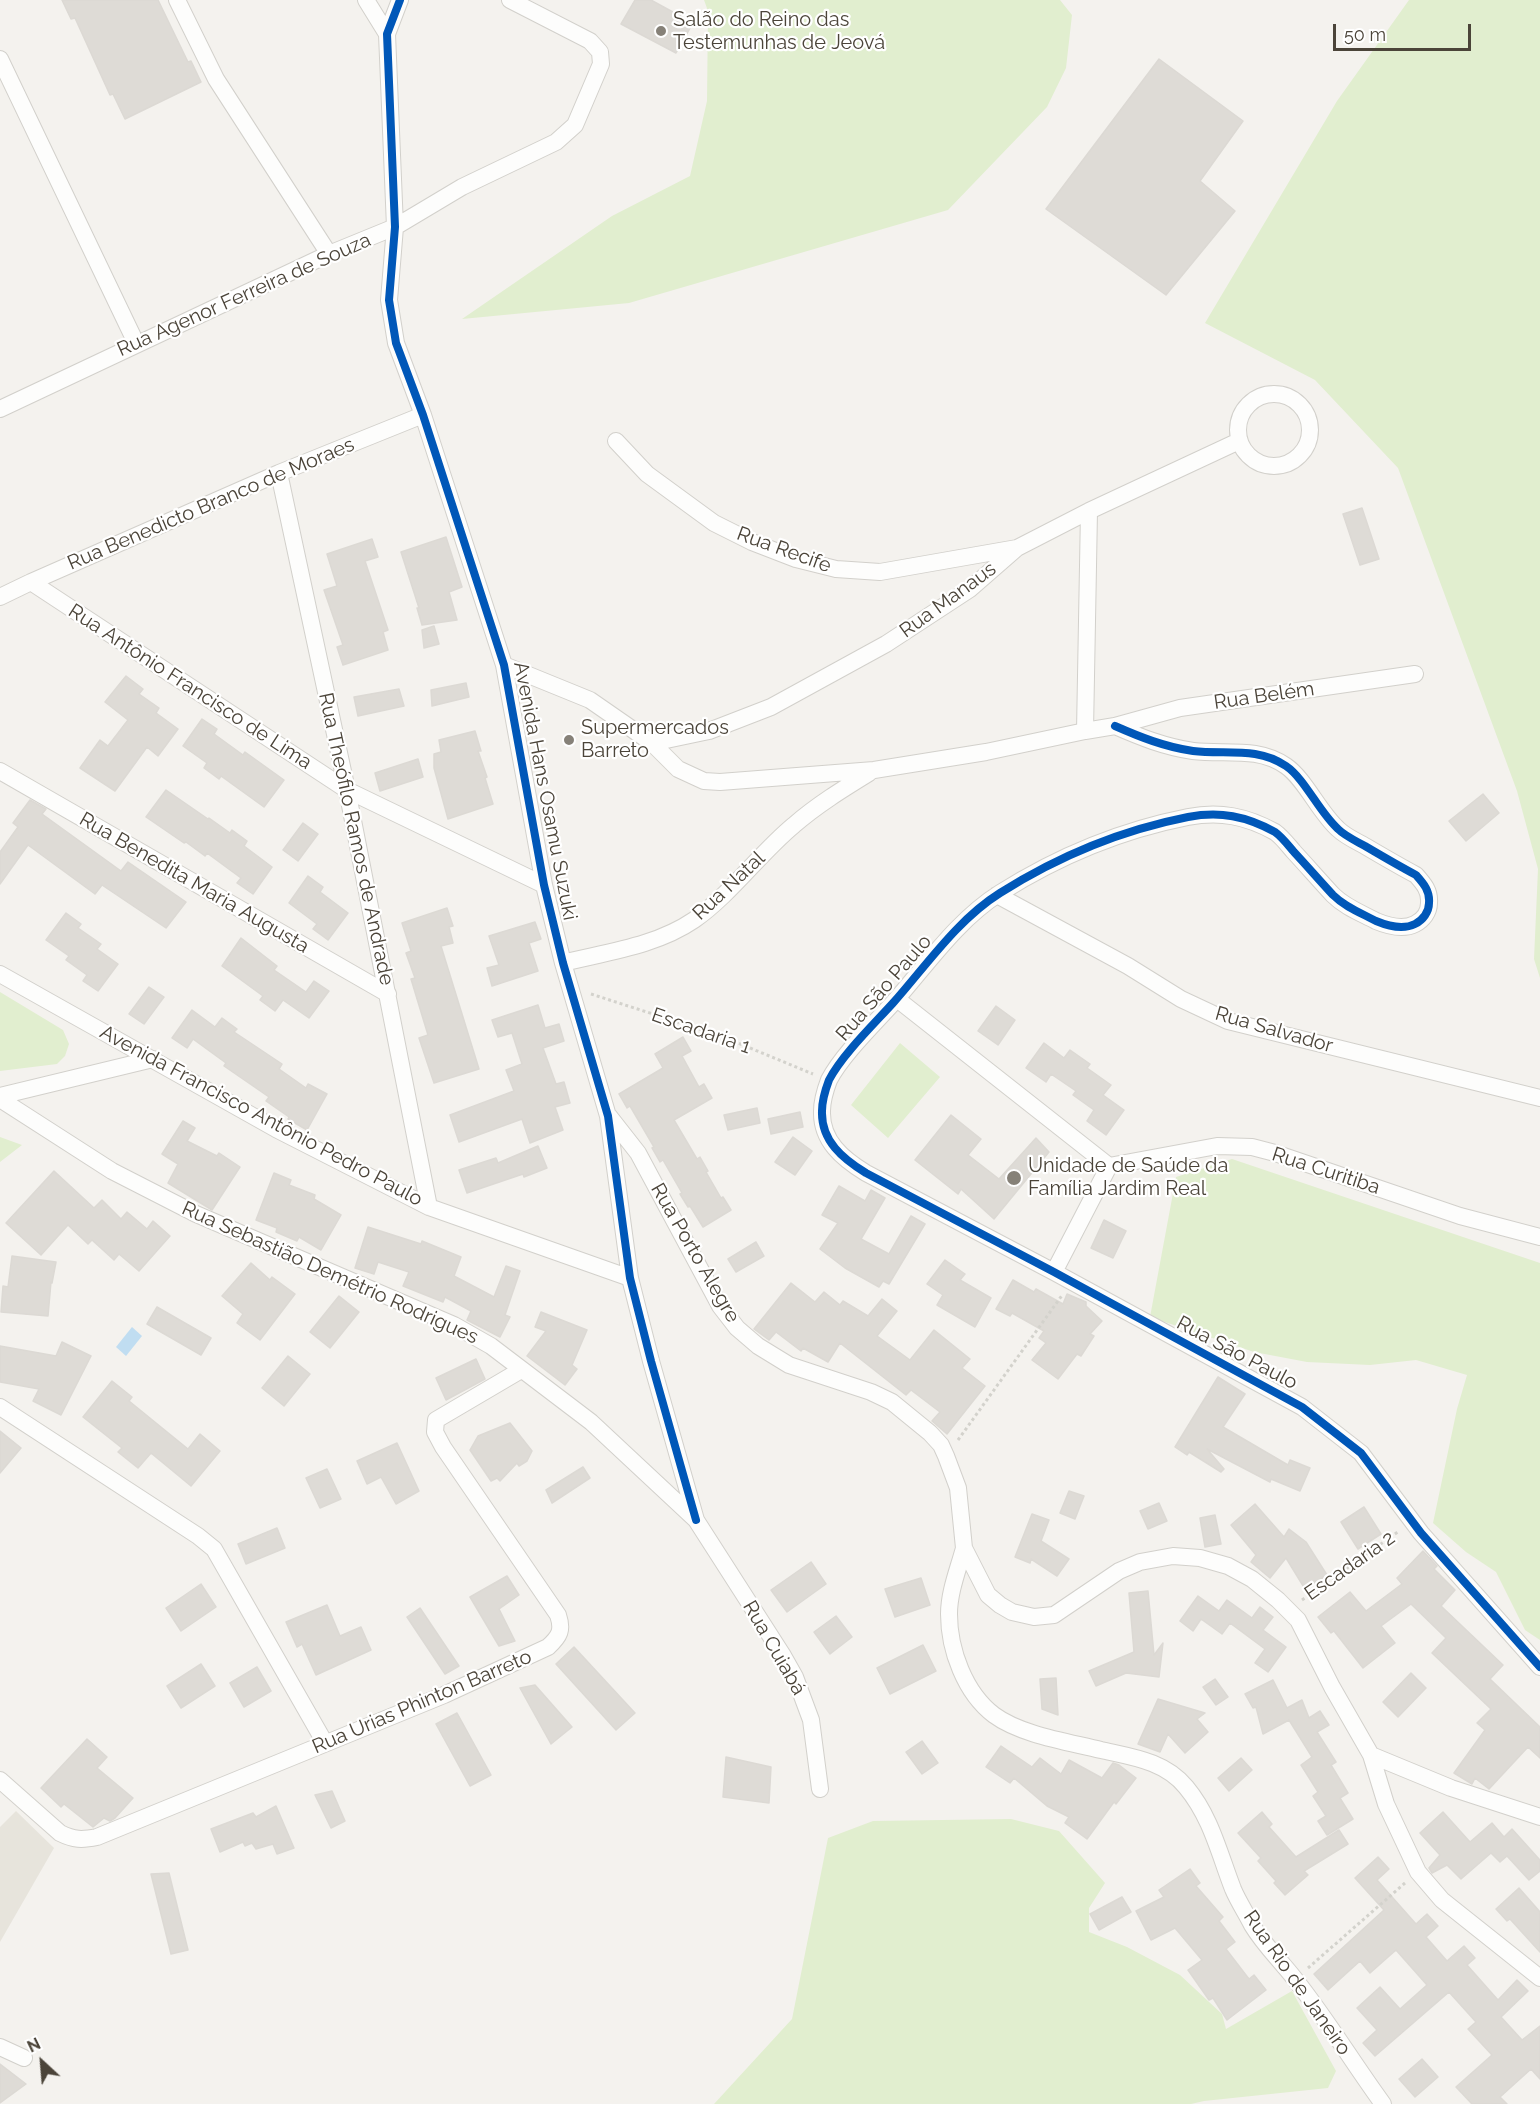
<!DOCTYPE html>
<meta charset="utf-8">
<style>
body{margin:0}
#map{position:relative;width:1540px;height:2104px;overflow:hidden;background:#f4f2ee;font-family:Raleway,sans-serif}
canvas{display:block}
.north{position:absolute;left:12px;top:2032px;width:60px;height:60px;-webkit-text-stroke:4px #fff;paint-order:stroke;rotate:334deg;font-size:16px;font-weight:700;line-height:24px;text-align:center;color:#4b4439}
.north::after{content:'';display:block;margin:auto;width:21px;height:27px;background:#4b4439;clip-path:polygon(50% 0,100% 100%,50% 72%,0 100%)}
.scale{position:absolute;left:1333px;top:24px;width:138px;height:27px;box-sizing:border-box;border:3px solid #4b4439;border-top:0;padding-left:8px;font-size:18px;line-height:21px;white-space:nowrap;color:#4b4439;-webkit-text-stroke:4px #fff;paint-order:stroke}
</style>
<div id="map">
<canvas width="1540" height="2104"></canvas>
<div class="north">N</div>
<div class="scale">50 m</div>
</div>
<script>
const ctx = document.querySelector('canvas').getContext('2d');
ctx.lineJoin = 'round';
function fill(path, color) {
  ctx.fillStyle = color;
  ctx.fill(path, 'evenodd');
}
function strokePath(path, color, width, dash) {
  ctx.strokeStyle = color;
  ctx.lineWidth = width;
  ctx.lineCap = dash ? 'butt' : 'round';
  ctx.setLineDash(dash || []);
  ctx.stroke(path);
}
function write(font, color, halo, rows, align = 'center') {
  ctx.font = font + ' Raleway,sans-serif';
  ctx.lineWidth = 4.5;
  ctx.setLineDash([]);
  ctx.textBaseline = 'middle';
  ctx.strokeStyle = halo;
  ctx.fillStyle = color;
  for (const [text, x, y, turn = 0] of rows) {
    ctx.save();
    ctx.translate(x, y);
    ctx.rotate((+turn || 0) * Math.PI / 180);
    ctx.textAlign = isNaN(turn) ? turn : align;
    if (halo) ctx.strokeText(text, 0, 0);
    ctx.fillText(text, 0, 0);
    ctx.restore();
  }
}
fill(new Path2D(`
 M16,1811L54,1848L0,1942V1827Z`), '#e7e4dc');
fill(new Path2D(`
 M704,0H1060L1072,15L1066,68L1047,107L948,210L629,303L462,319L612,216L690,176L707,101L708,11Z
 M1409,0H1540V978L1534,959L1538,869L1517,791L1398,468L1315,380L1205,323L1337,101Z
 M0,992L63,1030L69,1044L65,1056L57,1064L0,1071Z
 M900,1043L940,1077L888,1138L851,1105Z
 M0,1137L22,1145L0,1162Z
 M1232,1159L1540,1263V1640L1525,1630L1496,1572L1466,1552L1433,1523L1457,1409L1467,1375L1416,1360L1370,1365L1307,1362L1254,1352L1150,1317L1176,1177Z
 M1011,1819L1059,1831L1105,1883L1089,1908V1932L1127,1947L1180,1975L1222,2014L1226,2029L1292,1991L1336,2071L1328,2088L1204,2101L1191,2104H714L792,2019L828,1838L873,1821Z`), '#e1eecf');
fill(new Path2D(`
 M132,1327L142,1336L126,1356L116,1347Z`), '#c0ddf1');
const building = new Path2D(`
 M62,0H158L188,62L191,61L201,82L125,119L113,94L110,95L75,18L71,19Z
 M635,0H651L693,23L676,53L621,24Z
 M1159,59L1243,121L1200,181L1235,211L1166,295L1046,209Z
 M1362,508L1379,559L1360,565L1343,514Z
 M446,537L462,587L449,592L457,620L422,625L417,608H419L401,552Z
 M372,539L378,557L365,561L388,630L383,632L388,650L343,665L337,647L343,645L324,590L337,586L327,554Z
 M434,626L439,644L424,648L422,630Z
 M126,676L143,689L139,694L159,708L156,713L178,729L158,756L147,747L115,791L80,768L100,740L108,746L128,720L105,702Z
 M466,683L469,697L432,706L431,690Z
 M399,689L404,706L358,716L354,697Z
 M202,719L217,729L214,734L243,755L245,752L284,780L264,807L221,776L219,779L204,768L207,763L183,746Z
 M475,731L481,751H478L487,777L485,778L493,804L448,819L434,768V754L441,752L439,740Z
 M418,759L423,777L380,791L375,773Z
 M166,790L208,819L209,818L230,833L232,830L247,841L244,846L272,867L253,894L237,883L241,878L207,853L205,856L186,842L184,843L146,817Z
 M1483,794L1499,813L1466,841L1449,821Z
 M30,800L46,809L42,814L121,871L128,862L186,902L166,928L102,885L95,894L28,845L0,884V852L18,827L13,823Z
 M303,823L318,834L298,861L283,850Z
 M308,876L323,887L320,892L348,913L328,940L313,929L317,924L289,903Z
 M447,908L453,926L449,927L453,943L441,946L479,1069L434,1083L419,1038L428,1035L411,979L415,978L406,953L411,951L402,923Z
 M66,913L81,924L78,928L101,944L97,949L118,964L98,991L83,981L87,975L66,960L69,956L46,940Z
 M535,922L541,939L529,943L538,971L492,986L487,968L499,965L489,936Z
 M241,938L277,966L274,970L306,992L314,981L329,991L309,1018L283,1000L275,1011L260,1000L263,996L222,966Z
 M149,987L164,997L144,1024L129,1014Z
 M538,1005L545,1028L559,1024L564,1041L543,1048L556,1084L564,1082L570,1103L555,1107L563,1130L530,1143L522,1119L459,1142L450,1115L514,1091L506,1070L522,1064L512,1033L498,1037L492,1020Z
 M996,1006L1015,1020L998,1045L978,1031Z
 M192,1010L215,1027L222,1018L237,1029L234,1032L282,1064L279,1069L306,1088L308,1084L327,1094L307,1130L288,1119L289,1117L266,1101L269,1097L224,1066L226,1063L193,1039L187,1048L172,1038Z
 M683,1037L691,1051L682,1056L699,1087L704,1084L712,1098L674,1120L697,1159L700,1157L708,1171L706,1172L721,1198L723,1197L731,1210L703,1227L690,1206L688,1207L680,1194L682,1193L663,1160L660,1162L652,1148L654,1147L630,1106L627,1108L619,1094L663,1068L655,1054Z
 M1044,1043L1064,1058L1070,1050L1090,1064L1087,1068L1111,1085L1103,1095L1124,1110L1106,1135L1087,1121L1094,1110L1073,1095L1076,1091L1051,1074L1046,1082L1026,1068Z
 M757,1108L760,1123L728,1130L724,1115Z
 M800,1112L803,1127L771,1134L768,1119Z
 M951,1115L981,1139L968,1155L999,1179L1036,1138L1049,1152L994,1219L961,1189L958,1194L915,1160Z
 M183,1121L195,1128L187,1141L217,1156L219,1153L240,1167L212,1210L168,1183L178,1164L162,1154Z
 M793,1137L812,1151L795,1175L775,1162Z
 M538,1146L547,1168L524,1177L523,1174L467,1193L459,1170L496,1158L498,1163Z
 M54,1171L94,1208L102,1200L121,1219L127,1212L147,1229L153,1221L170,1236L139,1271L119,1254L114,1260L92,1240L88,1244L68,1225L41,1255L6,1223Z
 M274,1173L291,1180L289,1185L315,1195L314,1199L341,1215L321,1250L299,1237L297,1241L276,1232L277,1228L256,1220Z
 M839,1186L865,1201L871,1190L885,1198L861,1239L889,1254L911,1216L925,1224L889,1284L883,1281L879,1287L845,1268L820,1249L838,1223L822,1215Z
 M1104,1220L1126,1231L1113,1258L1091,1248Z
 M368,1227L421,1244L422,1241L461,1257L454,1276L494,1297L506,1266L520,1271L505,1315L510,1317L500,1337L467,1320L471,1311L445,1297L443,1302L403,1286L409,1272L378,1262L374,1274L355,1268Z
 M756,1242L764,1256L736,1272L728,1259Z
 M12,1256L56,1262L52,1283L51,1282L48,1316L1,1312L3,1286L8,1287Z
 M945,1260L965,1274L960,1280L991,1298L975,1327L937,1305L943,1295L927,1284Z
 M251,1263L270,1280L272,1277L295,1294L260,1340L237,1323L243,1314L222,1296Z
 M1013,1280L1034,1292L1036,1289L1063,1304L1067,1294L1086,1302V1306L1102,1321L1090,1334L1094,1336L1081,1356L1077,1354L1058,1379L1032,1360L1046,1343L1039,1338L1044,1331L1012,1313L1010,1316L996,1309Z
 M791,1283L815,1302L824,1292L840,1305L843,1301L868,1316L882,1299L897,1311L877,1336L910,1360L934,1330L970,1359L962,1368L985,1386L947,1434L932,1421L940,1412L911,1390L906,1395L840,1343L828,1362L803,1348L801,1351L776,1332L769,1340L754,1329Z
 M339,1296L359,1312L330,1348L310,1332Z
 M157,1307L211,1338L201,1355L147,1324Z
 M541,1312L587,1330L572,1365L577,1369L565,1385L527,1356L546,1331L535,1327Z
 M62,1342L91,1356L61,1415L33,1401L39,1389L0,1382V1346L56,1356Z
 M288,1356L310,1374L284,1406L262,1388Z
 M476,1359L485,1379L446,1400L436,1378Z
 M1218,1377L1245,1394L1223,1427L1288,1465L1290,1460L1310,1468L1300,1491L1271,1479L1270,1482L1207,1449L1224,1469L1221,1472L1189,1452L1187,1455L1175,1447Z
 M112,1381L132,1397L129,1401L188,1449L200,1434L220,1451L191,1486L151,1453L138,1468L118,1452L122,1448L83,1417Z
 M510,1423L532,1451L527,1461L519,1466L517,1463L500,1481L497,1478L491,1481L470,1450L478,1436Z
 M0,1431L21,1448L0,1473Z
 M397,1443L419,1491L396,1504L381,1477L367,1484L357,1461Z
 M583,1467L590,1478L552,1503L546,1490Z
 M327,1469L341,1499L320,1508L306,1478Z
 M1069,1491L1084,1496L1075,1519L1060,1513Z
 M1159,1503L1167,1521L1148,1529L1140,1511Z
 M1255,1504L1284,1537L1289,1529L1306,1542L1327,1575L1305,1589L1286,1558L1270,1578L1251,1562L1256,1555L1231,1525Z
 M1364,1507L1381,1534L1358,1549L1341,1522Z
 M1032,1514L1049,1520L1041,1541L1069,1559L1057,1576L1031,1559L1030,1563L1015,1557Z
 M1215,1515L1221,1544L1205,1547L1200,1518Z
 M277,1528L285,1548L246,1564L238,1544Z
 M1423,1551L1437,1566L1434,1569L1455,1590L1441,1606L1503,1665L1490,1679L1540,1727V1758L1528,1747L1489,1789L1475,1778L1472,1784L1454,1773L1485,1730L1477,1723L1491,1709L1432,1653L1446,1638L1411,1604L1381,1626L1395,1643L1363,1668L1334,1631L1331,1633L1318,1617L1350,1592L1366,1611L1402,1584L1397,1578Z
 M811,1562L826,1584L787,1612L771,1590Z
 M507,1576L519,1595L499,1609L515,1641L499,1646L470,1597Z
 M921,1578L930,1605L895,1617L885,1589Z
 M201,1584L216,1607L181,1631L166,1608Z
 M1148,1591L1154,1655L1163,1643L1159,1677L1126,1673L1096,1686L1089,1671L1134,1652L1129,1593Z
 M1198,1596L1219,1611L1227,1600L1252,1618L1260,1607L1273,1617L1263,1630L1286,1647L1268,1672L1255,1663L1265,1649L1230,1623L1222,1634L1201,1619L1193,1631L1180,1621Z
 M327,1605L340,1636L361,1627L371,1650L316,1675L302,1644L297,1647L286,1622Z
 M420,1608L459,1666L445,1674L407,1617Z
 M836,1616L852,1637L830,1654L814,1632Z
 M923,1645L936,1671L890,1694L877,1668Z
 M574,1647L635,1713L616,1730L556,1664Z
 M201,1664L215,1686L181,1708L167,1686Z
 M257,1667L271,1691L244,1707L230,1683Z
 M1411,1673L1426,1688L1398,1717L1383,1702Z
 M1056,1678L1058,1715L1042,1709L1040,1679Z
 M1215,1679L1228,1697L1216,1705L1203,1687Z
 M1273,1680L1287,1708L1302,1700L1309,1718L1320,1711L1329,1725L1317,1732L1336,1762L1331,1765L1348,1793L1340,1798L1353,1819L1327,1835L1318,1821L1326,1816L1313,1796L1318,1792L1301,1765L1312,1757L1289,1720L1263,1734L1256,1707L1253,1708L1245,1694Z
 M535,1685L572,1727L551,1744L520,1688Z
 M1158,1699L1205,1713L1197,1719L1208,1732L1185,1753L1168,1734L1160,1752L1138,1744Z
 M457,1713L491,1775L470,1786L436,1724Z
 M87,1739L107,1757L97,1768L133,1798L115,1818L110,1821L104,1818L93,1827L64,1804L61,1807L41,1788Z
 M922,1741L938,1763L922,1774L906,1752Z
 M1001,1746L1032,1767L1040,1758L1061,1774L1069,1760L1102,1778L1113,1763L1119,1765L1136,1778L1116,1804L1114,1802L1087,1839L1065,1823L1069,1817L1047,1806L1014,1778L1010,1783L986,1767Z
 M726,1757L771,1767L769,1803L723,1797Z
 M1241,1758L1252,1770L1229,1791L1218,1778Z
 M332,1791L345,1821L331,1828L315,1795Z
 M276,1806L294,1848L277,1854L273,1844L256,1849L252,1843L245,1846L243,1842L220,1852L211,1829L253,1813L256,1817Z
 M1262,1812L1272,1824L1269,1827L1296,1857L1339,1830L1348,1844L1304,1871L1308,1875L1285,1895L1274,1883L1276,1881L1258,1861L1261,1858L1238,1833Z
 M1443,1812L1470,1842L1492,1823L1504,1837L1512,1829L1540,1860V1871L1529,1880L1507,1856L1500,1862L1491,1853L1461,1879L1447,1865L1432,1873L1429,1868L1440,1855L1420,1833Z
 M1378,1857L1389,1869L1377,1880L1416,1924L1427,1914L1438,1926L1426,1937L1447,1961L1464,1946L1475,1958L1467,1965L1498,2000L1517,1980L1528,1991L1501,2017L1522,2040L1540,2026V2079L1531,2069L1500,2097L1507,2104H1472L1456,2087L1492,2055L1468,2029L1476,2022L1449,1992L1375,2056L1363,2043L1377,2030L1357,2008L1380,1987L1400,2009L1427,1985L1396,1950L1370,1973L1360,1961L1328,1990L1314,1974L1384,1910L1355,1878Z
 M1190,1869L1200,1883L1196,1886L1223,1917L1219,1921L1235,1942L1226,1949L1249,1979L1254,1975L1266,1990L1227,2020L1213,1998L1209,2000L1188,1970L1202,1960L1175,1928L1151,1940L1136,1911L1164,1897L1159,1890Z
 M169,1873L188,1950L171,1954L151,1874Z
 M1519,1888L1540,1912V1952L1510,1919L1507,1921L1496,1909Z
 M1122,1897L1131,1912L1099,1930L1090,1914Z
 M1422,2059L1438,2077L1415,2097L1399,2079Z
 M0,2064L26,2084L0,2103Z`);
fill(building, '#dedbd6');
strokePath(building, '#dcd9d4', 1.5);
const street = new Path2D(`
 M177,0L216,79L329,254
 M366,0L387,34
 M400,0L387,34L395,227L389,300L396,343L423,415L504,665L544,885L563,963L608,1116L630,1278L651,1361L696,1520
 M0,59L136,343
 M1238 430a36 36 0 1 1 72 0a36 36 0 1 1-72 0Z
 M0,409L329,254L395,227L462,187L556,142L575,125L601,64L600,52L590,41L510,0
 M616,441L647,474L714,523L752,542L796,559L836,569L880,572L1017,548
 M279,473L347,790L429,1207
 M31,582L347,790L544,885
 M0,597L31,582L279,473L423,415
 M504,665L590,700L652,743L678,769L704,781L720,782L874,770L986,752L1085,731L1115,726L1180,708L1415,674
 M1115,726C1140,737 1165,747 1193,751C1225,755 1257,746 1286,766C1305,779 1319,812 1338,829C1345,836 1356,841 1365,846C1382,856 1399,866 1416,875C1424,884 1430,891 1429,903C1429,912 1423,920 1415,924C1403,930 1388,926 1376,921C1361,913 1345,907 1333,895C1320,881 1307,866 1294,852C1288,845 1282,837 1275,832C1246,816 1220,811 1188,817C1122,830 1057,857 1000,893C957,920 926,966 893,1003C874,1024 842,1055 829,1080C826,1088 822,1102 822,1111C821,1141 843,1159 866,1173L1054,1272L1302,1407L1361,1453L1421,1533L1540,1667
 M1085,731L1089,511
 M652,743L709,731L771,707L886,644L970,589L1017,548L1089,511L1239,441
 M0,771L388,994
 M997,895L1128,966L1181,999L1228,1021L1540,1098
 M563,963C607,952 656,946 694,920C730,895 760,853 794,825C817,805 843,789 869,773
 M0,974L276,1129L429,1207L630,1278
 M897,999L1109,1166L1217,1146L1252,1147L1275,1153L1460,1216L1540,1237
 M0,1096L153,1059
 M0,1099L112,1171L196,1214L454,1325L491,1346L591,1422L696,1520L782,1654L795,1677L811,1720L820,1789
 M609,1116L638,1153L720,1306L737,1328L758,1346L789,1365L871,1392L892,1402L930,1433L941,1445L946,1456L958,1488L964,1548L988,1595L1000,1605L1012,1612L1034,1617L1054,1615L1119,1571L1140,1562L1173,1556L1200,1558L1228,1566L1252,1579L1278,1600L1298,1620L1332,1687L1371,1755L1451,1788L1540,1817
 M1054,1272L1109,1166
 M0,1407L198,1536L214,1549L325,1743
 M964,1548C958,1570 949,1592 949,1614C949,1650 965,1693 994,1715C1021,1735 1069,1742 1101,1750C1132,1757 1165,1761 1186,1787C1211,1817 1219,1853 1233,1889C1238,1901 1246,1913 1252,1925C1264,1945 1280,1960 1294,1978C1326,2018 1353,2063 1383,2104
 M1371,1755L1386,1804L1418,1872L1442,1900L1540,1978
 M0,1780L60,1833C74,1840 82,1840 97,1837L444,1695L548,1647C560,1636 563,1630 558,1615L443,1447L435,1432L436,1420L521,1370
 M0,2047L24,2058`);
strokePath(street, '#d2d0cb', 18);
strokePath(new Path2D(`
 M591,994L721,1036L813,1074
 M958,1440L1063,1294
 M1302,1600L1399,1531
 M1308,1968L1405,1883`), '#d3d2cc', 3, [3, 3]);
strokePath(street, '#fdfdfc', 16);
strokePath(new Path2D(`
 M400,0L387,34L395,227L389,300L396,343L423,415L504,665L544,885L563,963L608,1116L630,1278L651,1361L696,1520
 M1115,726C1140,737 1165,747 1193,751C1225,755 1257,746 1286,766C1305,779 1319,812 1338,829C1345,836 1356,841 1365,846C1382,856 1399,866 1416,875C1424,884 1430,891 1429,903C1429,912 1423,920 1415,924C1403,930 1388,926 1376,921C1361,913 1345,907 1333,895C1320,881 1307,866 1294,852C1288,845 1282,837 1275,832C1246,816 1220,811 1188,817C1122,830 1057,857 1000,893C957,920 926,966 893,1003C874,1024 842,1055 829,1080C826,1088 822,1102 822,1111C821,1141 843,1159 866,1173L1054,1272L1302,1407L1361,1453L1421,1533L1540,1667`), '#0057b8', 8);
for (const [x, y, r, color] of [
 [661,31,6,"#868178"],
 [569,740,6,"#868178"],
 [1014,1178,8,"#868178"]
]) {
  const dot = new Path2D();
  dot.arc(x, y, r, 0, 2 * Math.PI);
  ctx.fillStyle = color;
  ctx.fill(dot);
  strokePath(dot, '#fff', 2);
}
write('20px', '#4b4439', '#fff', [
 ["Salão do Reino das",673,20],
 ["Testemunhas de Jeová",673,43],
 ["Supermercados",581,728],
 ["Barreto",581,751],
 ["Unidade de Saúde da",1028,1166],
 ["Família Jardim Real",1028,1189]
], 'left');
write('20px', '#4b4439', '#fff', [
 ["Rua Agenor Ferreira de Souza",244,295,-24],
 ["Rua Benedicto Branco de Moraes",211,504,-23],
 ["Rua Recife",784,550,20],
 ["Rua Manaus",948,600,-36],
 ["Rua Antônio Francisco de Lima",190,687,33],
 ["Rua Belém",1264,696,-8],
 ["Avenida Hans Osamu Suzuki",545,791,79],
 ["Rua Theófilo Ramos de Andrade",356,839,78],
 ["Rua Benedita Maria Augusta",194,883,30],
 ["Rua Natal",729,886,-43],
 ["Rua São Paulo",884,988,-49],
 ["Rua Salvador",1274,1030,16],
 ["Escadaria 1",701,1031,19],
 ["Avenida Francisco Antônio Pedro Paulo",261,1116,28],
 ["Rua Curitiba",1326,1171,18],
 ["Rua Porto Alegre",695,1253,60],
 ["Rua Sebastião Demétrio Rodrigues",330,1273,24],
 ["Rua São Paulo",1237,1353,28],
 ["Escadaria 2",1350,1566,-35],
 ["Rua Cuiabá",774,1648,60],
 ["Rua Urias Phinton Barreto",422,1702,-23],
 ["Rua Rio de Janeiro",1297,1983,55]
]);
</script>
